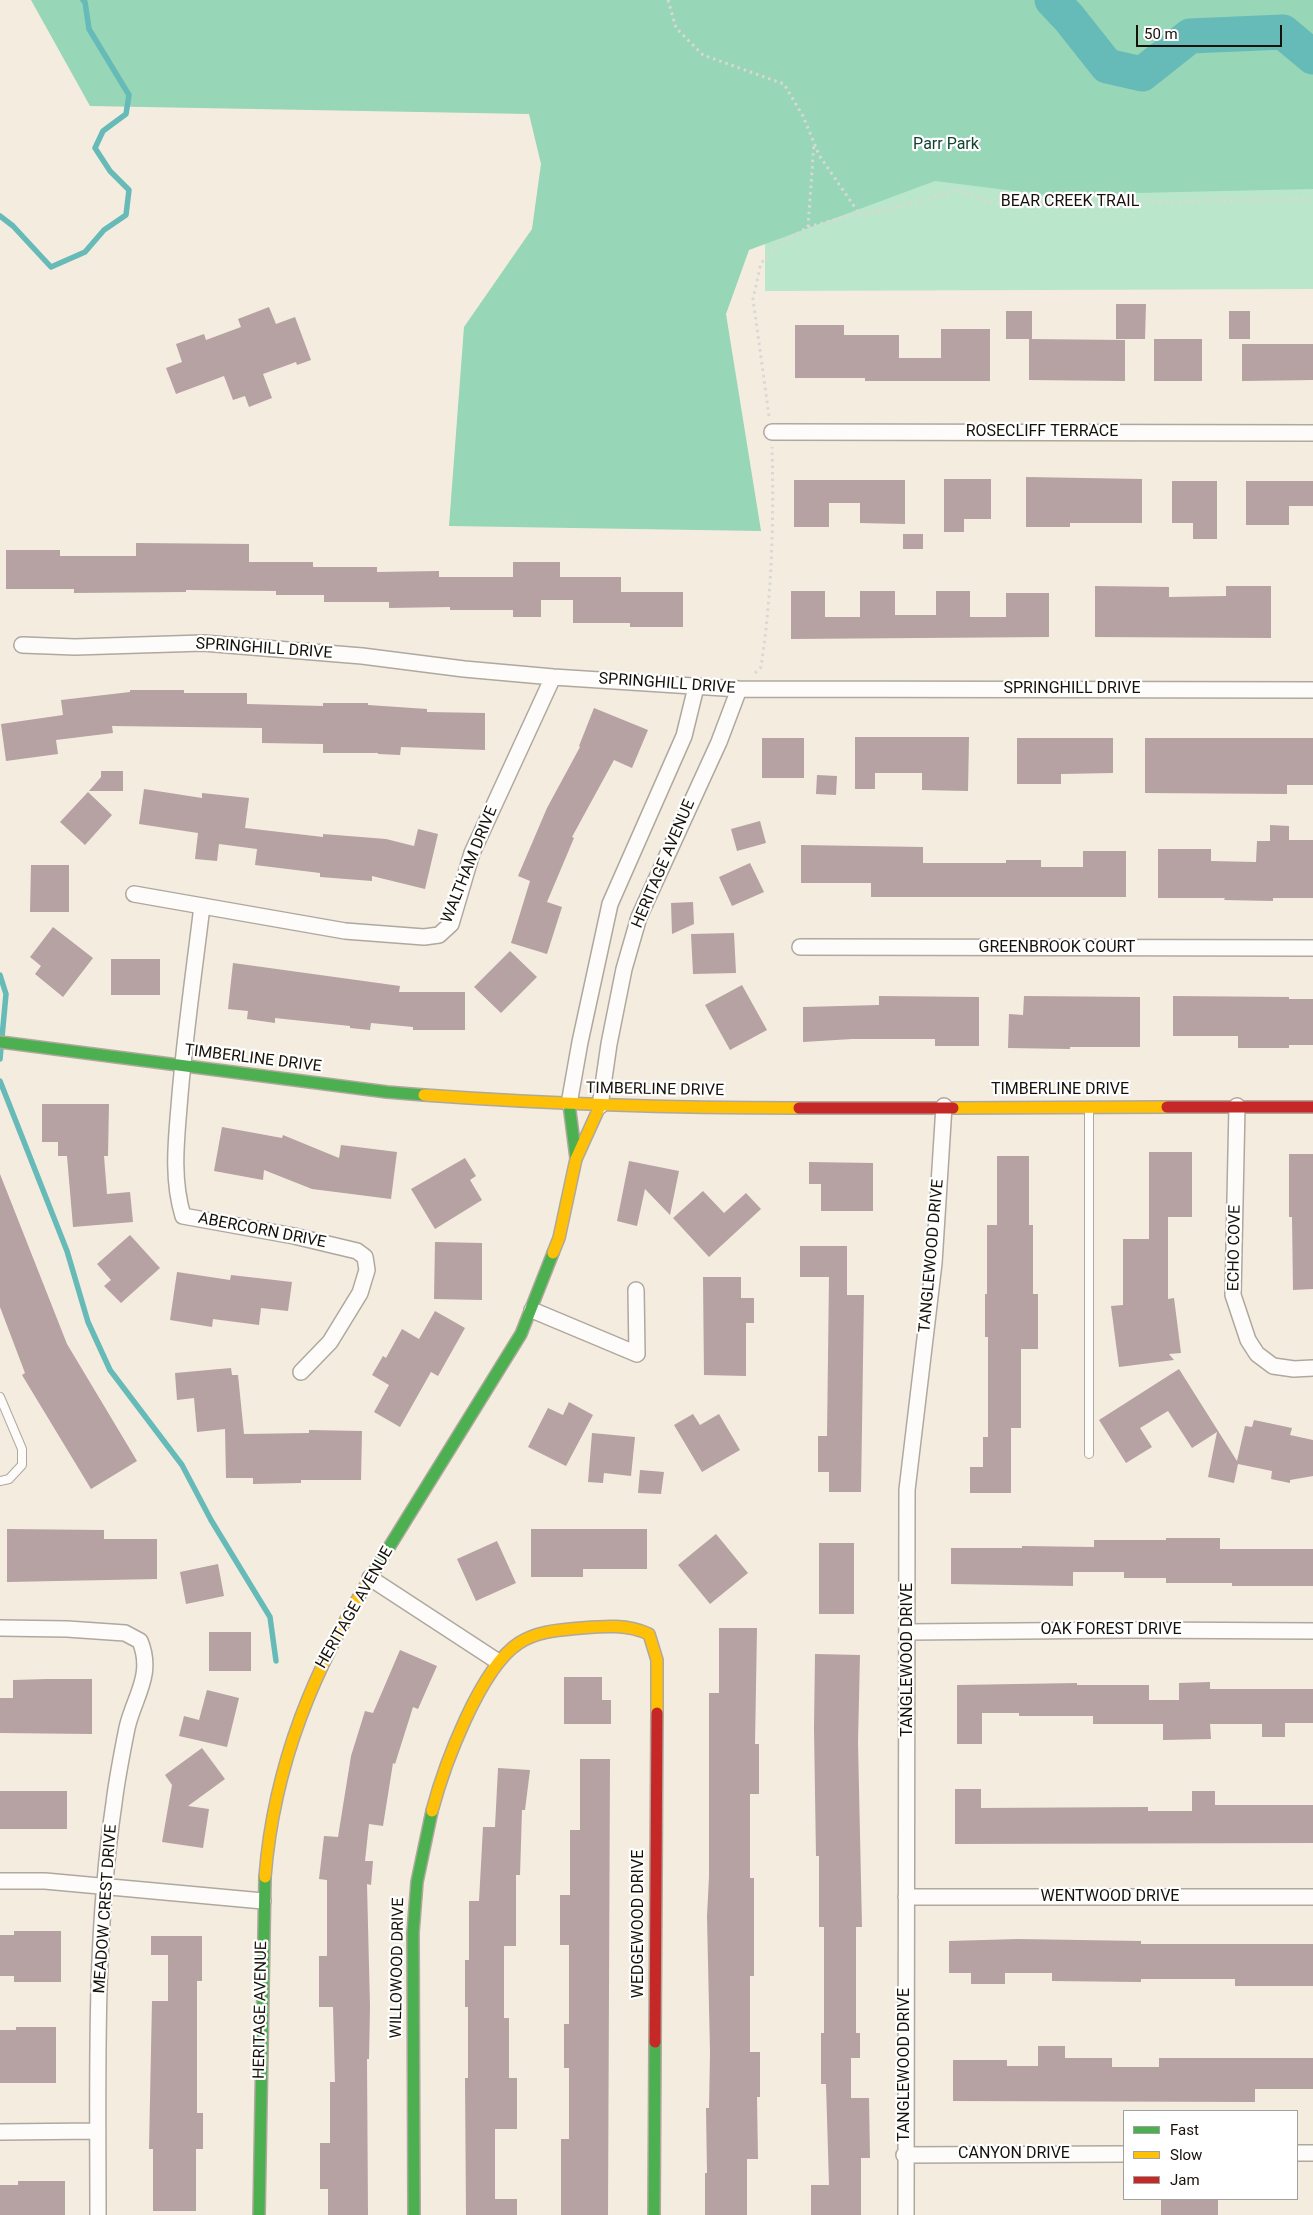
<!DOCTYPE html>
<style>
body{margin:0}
#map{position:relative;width:1313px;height:2215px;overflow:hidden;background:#f4ecde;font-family:Roboto,sans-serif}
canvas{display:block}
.legend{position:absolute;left:1123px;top:2110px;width:175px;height:90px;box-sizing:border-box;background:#fff;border:1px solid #a2a09d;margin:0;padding:6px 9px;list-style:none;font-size:15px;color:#161109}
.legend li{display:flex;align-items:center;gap:10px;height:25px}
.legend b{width:25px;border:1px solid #a2a09d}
.scale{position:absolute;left:1136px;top:25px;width:146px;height:22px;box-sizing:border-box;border:2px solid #161109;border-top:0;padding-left:6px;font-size:15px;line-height:18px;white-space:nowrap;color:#161109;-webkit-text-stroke:4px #fff;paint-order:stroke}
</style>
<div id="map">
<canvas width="1313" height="2215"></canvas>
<ul class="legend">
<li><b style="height:6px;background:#4caf50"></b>Fast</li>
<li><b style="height:6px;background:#ffc107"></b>Slow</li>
<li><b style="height:6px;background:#c62828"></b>Jam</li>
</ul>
<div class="scale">50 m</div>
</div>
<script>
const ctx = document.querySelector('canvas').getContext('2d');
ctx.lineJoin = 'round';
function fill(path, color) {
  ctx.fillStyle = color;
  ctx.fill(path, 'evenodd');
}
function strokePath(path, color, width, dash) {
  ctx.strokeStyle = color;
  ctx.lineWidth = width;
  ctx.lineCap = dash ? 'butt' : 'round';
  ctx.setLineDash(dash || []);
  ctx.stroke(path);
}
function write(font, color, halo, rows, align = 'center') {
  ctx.font = font + ' Roboto,sans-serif';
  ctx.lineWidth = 4.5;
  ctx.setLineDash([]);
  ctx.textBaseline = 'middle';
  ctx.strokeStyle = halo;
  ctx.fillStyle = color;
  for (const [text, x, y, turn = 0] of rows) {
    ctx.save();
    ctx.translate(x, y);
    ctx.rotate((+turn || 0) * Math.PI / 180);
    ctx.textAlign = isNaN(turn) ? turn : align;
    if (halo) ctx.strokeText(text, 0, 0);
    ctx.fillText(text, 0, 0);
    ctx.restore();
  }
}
fill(new Path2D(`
 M765,0H1313V289L765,291Z`), '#bae6cb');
fill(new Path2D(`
 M31,0H1313V189L1046,195L935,181L749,250L726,314L761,531L449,526L464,327L532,229L541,164L529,114L90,106Z`), '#97d6b6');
strokePath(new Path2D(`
 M0,216L13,226L51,267L85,252L104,230L126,215L129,190L110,171L95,148L103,131L126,114L129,95L89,29L85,2L83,0
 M0,975L6,994L0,1059
 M0,1081L67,1251L88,1322L110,1370L182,1465L211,1520L270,1617L276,1661`), '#66bab8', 5.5);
strokePath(new Path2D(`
 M1052,0L1069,18L1107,66L1142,74L1190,36L1283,32L1313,57`), '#66bab8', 35);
fill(new Path2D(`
 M1116,304H1146L1145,339H1116Z
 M269,307L276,324L295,317L311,360L297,365L296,362L263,374L272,398L249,407L245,396L233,400L224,376L176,394L166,368L182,362L176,344L204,334L206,340L241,327L238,319Z
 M1006,311H1032V339H1006Z
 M1229,311H1250V339H1229Z
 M795,325H844V335H899V358H941V329H990V381H865V378H795Z
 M1029,339L1125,340V381L1029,380Z
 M1154,339H1202V381H1154Z
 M1242,344H1313V380L1242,381Z
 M1026,477L1142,479V523H1070V527H1026Z
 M944,479H991V519H964V532H944Z
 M794,480H905V524L860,523V503H829V527H794Z
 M1172,481H1217V539H1193V523H1172Z
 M1246,481H1313V506H1289V525H1246Z
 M903,534H923V549H903Z
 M136,543L249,544V562H313V567H377V572L439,571V577H513V562H560V577H621V592H683V627H630V623H573V600H541V617H513V610H450V607L389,608V602H324V595H276V591L186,590V592L74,593V589H6V550H60V556H136Z
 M1095,586L1169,587V597L1226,596V586H1271V638L1095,637Z
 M791,591H825V617H860V591H895V615H936V591H970V617H1006V593H1049V637L791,639Z
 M130,690H184V693H247V704L323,706V703H368V705L427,709V712L485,713V750L401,747L400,755L378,754V753H323V744L262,743V728L112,726L113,733L56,740L58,754L6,761L1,724L63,715L61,700L130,692Z
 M594,708L648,730L632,768L614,760L572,837L574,838L547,902L562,907L547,954L511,943L530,881L518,876L547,808L580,747L579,746Z
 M855,737H969L968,791L922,790V773H875V789H855Z
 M762,738H804V778H762Z
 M1017,738H1113V773L1061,774V784H1017Z
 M1145,738H1313V785H1287V794L1145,793Z
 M101,771H123V791H89L101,777Z
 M817,775L837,776L836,795L816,794Z
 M144,789L202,798V793L249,798L245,828L323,837V834L386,839L414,846L418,829L438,834L425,889L372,876V881L320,877V873L255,865L257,849L219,844L217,861L195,859L198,833L139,824Z
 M88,792L112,815L85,845L60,822Z
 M760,821L766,843L737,851L731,829Z
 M1270,825L1289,826V840H1313V898H1273V901L1224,900L1225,898H1158V849H1211V861L1256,862L1257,841H1270Z
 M801,845L923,847V863H1006V860H1041V867H1083V851H1126V897H871V883H801Z
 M750,863L764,892L732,906L719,877Z
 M31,865H69V912H30Z
 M693,902L694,924L672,934L671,903Z
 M53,927L93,958L63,997L35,974L41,966L30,957Z
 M734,933L736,973L693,974L691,934Z
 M510,951L537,977L501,1013L474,987Z
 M111,959H160V995H111Z
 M233,963L400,986L399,992H465V1030H413V1027L371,1023L370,1030L350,1028V1026L275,1018V1023L247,1019L248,1011L228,1009Z
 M742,985L767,1030L730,1050L705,1005Z
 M879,996L979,997V1046H935V1039H852L803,1042V1007L879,1005Z
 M1024,996L1140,997V1047H1070V1049L1008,1048L1009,1014L1023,1015Z
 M1173,996L1289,997V999H1313V1045H1289V1048H1238V1036H1173Z
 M42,1104H109L108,1156H104L107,1194L130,1192L133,1222L73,1227L67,1156H58V1142H42Z
 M222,1127L282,1138L283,1135L339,1158L341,1145L397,1152L391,1199L312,1189L264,1170L263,1180L214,1171Z
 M1149,1152H1192V1217H1168V1299L1174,1298L1181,1353L1169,1354L1174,1360L1119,1367L1111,1306L1123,1305V1239H1149Z
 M1289,1154H1313V1289L1293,1290L1292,1217H1289Z
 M997,1156H1029V1225H1033V1294H1038V1349H1021V1428H1011V1493H970V1467H983V1437H988V1337H985V1294H987V1225H997Z
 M465,1158L476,1176L470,1180L482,1200L435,1229L411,1189Z
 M629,1161L679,1171L670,1215L645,1189L637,1226L617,1221Z
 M809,1162L873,1163V1211H821V1184H809Z
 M0,1174L67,1344L137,1461L91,1489L22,1375L25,1373L0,1307Z
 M703,1191L724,1213L746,1193L761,1209L709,1257L673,1218Z
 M130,1235L160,1268L121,1303L104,1286L111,1280L97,1264Z
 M435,1242L482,1243V1300L434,1299Z
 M800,1246H847V1295H864L861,1492H829V1472H818V1436H827L829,1277H800Z
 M177,1272L230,1280L231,1275L292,1282L288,1311L261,1308L259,1325L213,1319L212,1327L170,1320Z
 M703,1277H741V1298H754V1323H746V1376L704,1375Z
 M435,1311L465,1328L438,1376L431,1372L400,1427L374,1412L389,1385L372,1375L383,1356L386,1358L402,1329L419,1339Z
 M231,1368L232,1375H238L244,1434L309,1433V1430L362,1431L361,1480H301V1483L253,1484V1478H226L225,1429L197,1432L194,1398L177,1400L175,1373Z
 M1179,1369L1237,1461L1245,1426L1252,1427L1254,1420L1292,1428L1290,1435L1313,1440V1476L1290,1480V1483L1271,1479L1272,1471L1238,1464L1234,1483L1208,1477L1217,1432L1192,1448L1168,1411L1140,1428L1152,1447L1126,1463L1099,1420Z
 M569,1402L593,1415L566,1466L528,1447L548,1408L563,1415Z
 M693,1414L700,1425L719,1414L740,1450L702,1472L674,1425Z
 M592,1433L635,1437L631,1476L604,1473L603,1483L588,1482Z
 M640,1470L664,1472L661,1494L638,1493Z
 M7,1529L104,1530V1539H157V1579L7,1582Z
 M531,1529H647V1569H583V1577H531Z
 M716,1534L748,1573L710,1604L678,1565Z
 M1166,1538H1220V1549H1313V1586H1232V1583H1166V1578H1124V1572H1073V1586L951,1584V1548H1022V1546L1094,1547V1540H1166Z
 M497,1541L516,1583L476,1601L457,1559Z
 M819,1543H854V1614H819Z
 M218,1564L224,1596L186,1604L180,1572Z
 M719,1628H757L755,1744H759V1794H750V1878H754V1976H750V2052H760V2097H757L758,2159H747V2215H705V2173H707L706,2108H709L710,2052L707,1916L709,1877V1693H719Z
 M209,1632H251V1671H209Z
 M400,1650L437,1666L418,1709L413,1707L395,1764L393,1763L383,1826L369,1824L365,1861H373L371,1885L367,1884L370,2007L369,2059H367L368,2215H328V2189H320V2143H330V2082H335L333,2007H319V1956H327V1880L319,1879L324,1836L338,1837L351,1756L365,1711L373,1713Z
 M815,1654L860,1655L858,1742L862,1927H856V2033H860V2058H851V2098H869L870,2158H861V2215H811V2185H829L826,2084H821V2033H824V1927H819V1856H816L814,1728Z
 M564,1677H602V1700H611V1724H564Z
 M47,1679H92V1734L0,1733V1698H13V1680Z
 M1210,1682V1689H1313V1723H1285V1737H1262V1724H1210L1211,1739L1163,1740V1724H1093V1716H1019V1713H982V1744H957V1685L1077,1683V1685H1149V1700H1179V1683Z
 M207,1690L239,1698L227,1747L179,1736L184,1716L199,1720Z
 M202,1748L225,1779L188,1806L209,1809L203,1848L162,1842L172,1785L165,1775Z
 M580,1759H610L608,2215H561V2139H569V2068H564V2024H569V1945H560V1895H570V1830H580Z
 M498,1768L530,1770L525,1810H522L520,1875H516V1946H504V2018H509V2078H517V2129H495V2199H517V2215H466L465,2078H468V2007H465V1960H469V1901H479L483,1827H495Z
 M955,1789H981V1808L1148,1807V1811H1192V1791H1215V1805H1313V1843L955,1844Z
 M0,1791H67V1829H0Z
 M14,1931H61V1982H14V1976H0V1935H14Z
 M151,1936H202V1981H197V2113H203V2149H196V2211H153V2149H149L152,2001H168V1955H151Z
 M1018,1939L1141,1941V1944H1313V1986H1235V1979H1141V1982L1052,1981V1973H1005V1984H971V1973H949V1941Z
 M16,2027H56V2083H0V2030H16Z
 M1038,2046H1065V2058H1112V2067H1159V2058H1313V2089H1255V2102L953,2101V2060H1007V2066H1038Z
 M18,2181H65V2215H0V2185H18Z
 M1161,2200H1218V2215H1161Z`), '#b6a1a3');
const lane = new Path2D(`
 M1089,1108V1454
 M0,1397L22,1449V1465L9,1479L0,1481`);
const street = new Path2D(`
 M772,432L1313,433
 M22,645L75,647L203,643L362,656L464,669L553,677L739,689L1313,690
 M134,894L345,931L424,937L439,935L451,924L472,853L553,677
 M202,906C194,973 184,1040 179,1107C176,1143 172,1180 183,1216L294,1236L357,1251L365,1257L367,1270L360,1293L330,1342L301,1372
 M800,947L1313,948
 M569,1104L580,1042L610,904L684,736L696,687
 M600,1106L609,1044L624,969L639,917L719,742L739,689
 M1237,1106L1233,1295L1248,1340L1257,1354L1273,1366L1294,1369L1313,1368
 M532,1310L637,1354L636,1290
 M370,1578L497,1661
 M0,1628L67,1629L125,1633L140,1641C154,1675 134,1697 127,1728C122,1753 117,1778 114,1803C94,1939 98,2078 98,2215
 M908,1632L1132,1630L1313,1631
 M0,1881H45L263,1901
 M906,1897H1313
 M0,2132L98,2131
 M1297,2153H1313
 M904,2155L1124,2154
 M906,2215L907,1490L934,1263L944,1106`);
const fast = new Path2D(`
 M0,1042L387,1092L424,1095
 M569,1104L576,1158
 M375,1570L521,1334L553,1253
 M259,2215L265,1877
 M414,2215L413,1933L417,1882L432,1811
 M654,2215L655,2042`);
const slow = new Path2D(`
 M424,1095C549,1104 674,1108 799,1108
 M953,1108L1167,1107
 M553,1253L559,1238L576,1159L600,1106
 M432,1811C444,1766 480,1668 519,1643C537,1631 560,1630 581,1628C605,1626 627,1624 649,1634L657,1660V1713
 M265,1877C274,1763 315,1666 375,1570`);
const jam = new Path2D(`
 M1167,1107H1313
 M799,1108H953
 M655,2042L657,1713`);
strokePath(lane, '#afa89e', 10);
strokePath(street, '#afa89e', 18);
strokePath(fast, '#afa89e', 14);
strokePath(slow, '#afa89e', 14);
strokePath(jam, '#afa89e', 14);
strokePath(new Path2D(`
 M668,0L676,28L703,55L784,84L803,116L819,155L860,215
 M808,227L814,143
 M769,416L753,299L761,263L780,244L808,227L841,218L911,204L958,190L989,202L1019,204L1313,199
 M755,673L761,667C772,594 774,521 772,447`), '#dad8d4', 3, [2.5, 4]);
strokePath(lane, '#fdfcfa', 8);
strokePath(street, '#fdfcfa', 15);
strokePath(fast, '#4caf50', 11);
strokePath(slow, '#ffc107', 11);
strokePath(jam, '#c62828', 11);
write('16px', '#114430', '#fff', [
 ["Parr Park",946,145]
]);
write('16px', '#161109', '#fff', [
 ["BEAR CREEK TRAIL",1070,202],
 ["ROSECLIFF TERRACE",1042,432],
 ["SPRINGHILL DRIVE",264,649,4],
 ["SPRINGHILL DRIVE",667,684,4],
 ["SPRINGHILL DRIVE",1072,689],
 ["HERITAGE AVENUE",664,864,-67],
 ["WALTHAM DRIVE",470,865,-68],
 ["GREENBROOK COURT",1057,948],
 ["TIMBERLINE DRIVE",253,1059,7],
 ["TIMBERLINE DRIVE",655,1090,1],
 ["TIMBERLINE DRIVE",1060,1090],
 ["ABERCORN DRIVE",262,1231,11],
 ["ECHO COVE",1235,1248,-89],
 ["TANGLEWOOD DRIVE",932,1256,-85],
 ["HERITAGE AVENUE",355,1608,-60],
 ["OAK FOREST DRIVE",1111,1630],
 ["TANGLEWOOD DRIVE",908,1660,-90],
 ["WENTWOOD DRIVE",1110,1897],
 ["MEADOW CREST DRIVE",106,1909,-86],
 ["WEDGEWOOD DRIVE",639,1924,-90],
 ["WILLOWOOD DRIVE",398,1968,-89],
 ["HERITAGE AVENUE",261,2010,-89],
 ["TANGLEWOOD DRIVE",905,2065,-90],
 ["CANYON DRIVE",1014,2154]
]);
</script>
